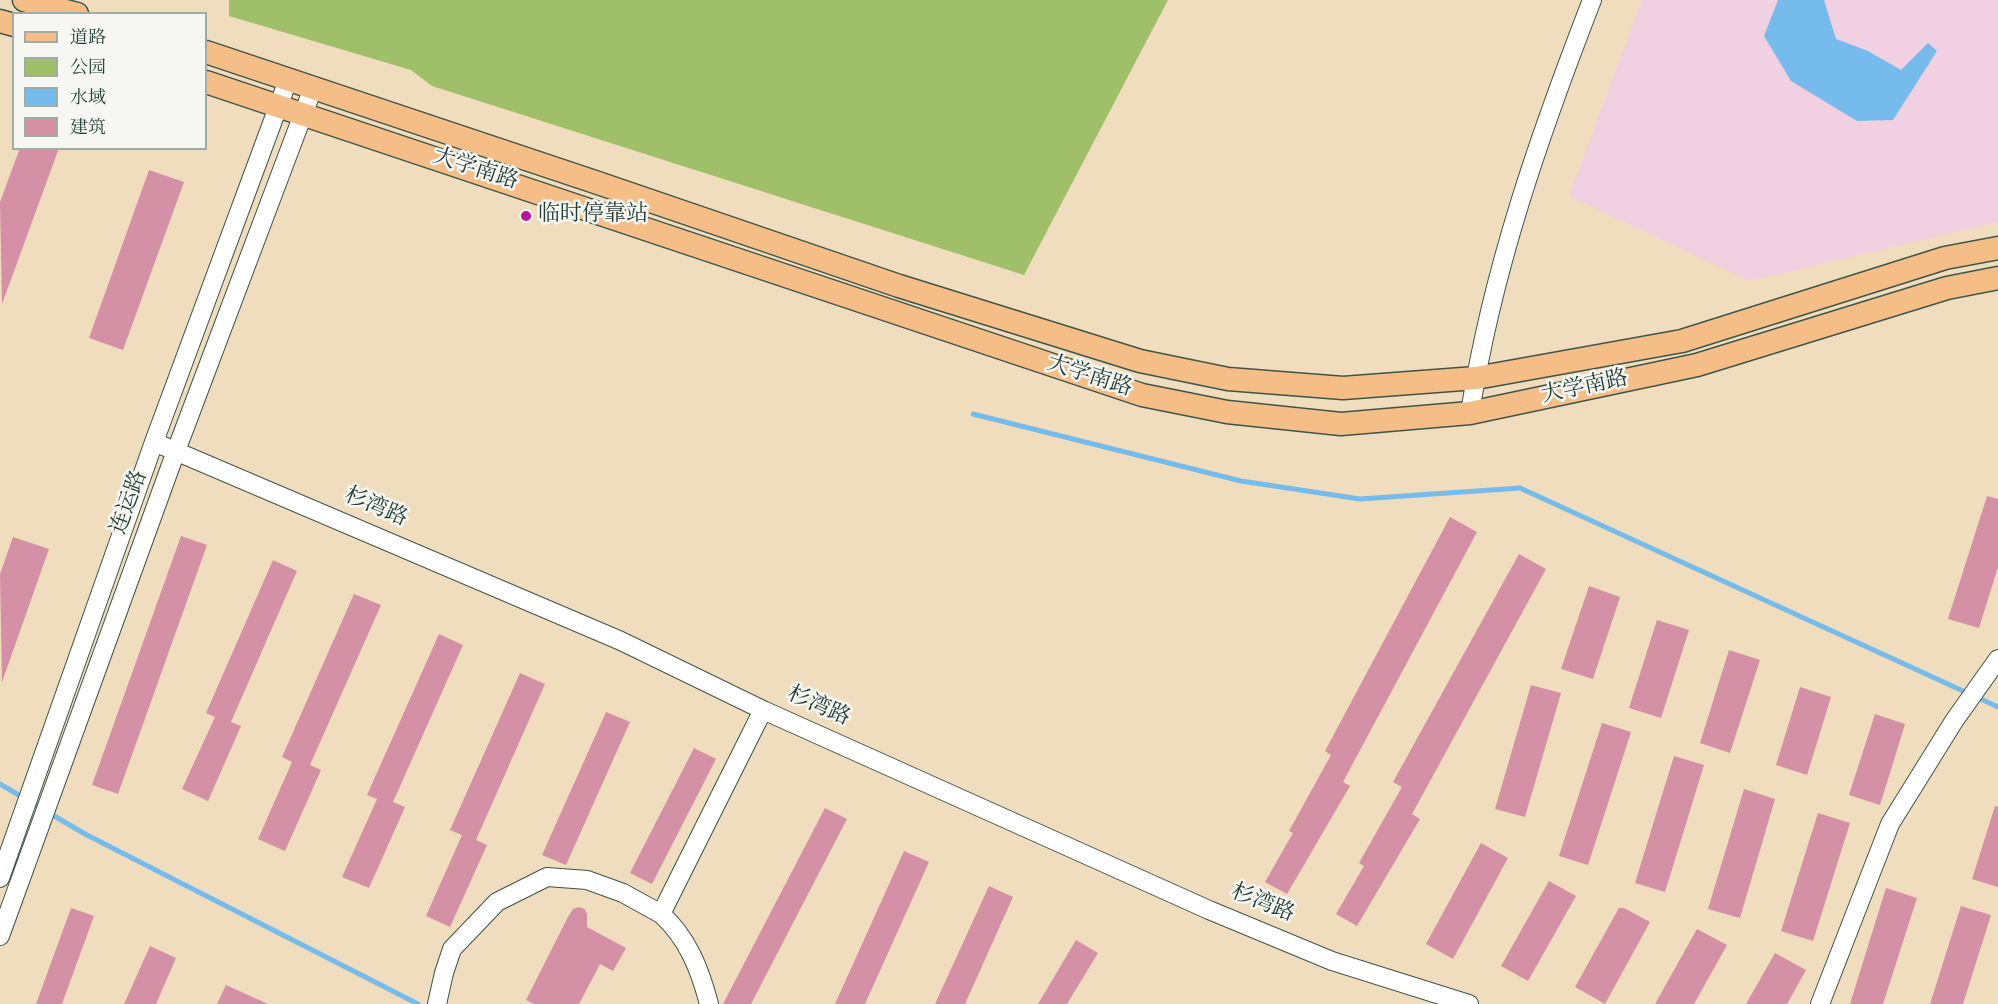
<!DOCTYPE html>
<meta charset="utf-8">
<style>
body{margin:0}
#map{position:relative;width:1998px;height:1004px;overflow:hidden;background:#f0ddbd;font-family:"Sorts Mill Goudy","Noto Serif SC",serif}
canvas{display:block}
.legend{position:absolute;left:12px;top:12px;width:195px;height:138px;box-sizing:border-box;background:#f6f6f2;border:2px solid #a0aca6;margin:0;padding:8px 10px;list-style:none;font-size:18px;color:#1f3d34}
.legend li{display:flex;align-items:center;gap:12px;height:30px}
.legend b{width:30px;border:2px solid #a0aca6}
</style>
<div id="map">
<canvas width="1998" height="1004"></canvas>
<ul class="legend">
<li><b style="height:8px;background:#f6be87"></b>道路</li>
<li><b style="height:16px;background:#9fc069"></b>公园</li>
<li><b style="height:16px;background:#75bbec"></b>水域</li>
<li><b style="height:16px;background:#d490a5"></b>建筑</li>
</ul>
</div>
<script>
const ctx = document.querySelector('canvas').getContext('2d');
ctx.lineJoin = 'round';
function fill(path, color) {
  ctx.fillStyle = color;
  ctx.fill(path, 'evenodd');
}
function strokePath(path, color, width, dash) {
  ctx.strokeStyle = color;
  ctx.lineWidth = width;
  ctx.lineCap = dash ? 'butt' : 'round';
  ctx.setLineDash(dash || []);
  ctx.stroke(path);
}
function write(font, color, halo, rows, align = 'center') {
  ctx.font = font + ' "Sorts Mill Goudy","Noto Serif SC",serif';
  ctx.lineWidth = 5;
  ctx.setLineDash([]);
  ctx.textBaseline = 'middle';
  ctx.strokeStyle = halo;
  ctx.fillStyle = color;
  for (const [text, x, y, turn = 0] of rows) {
    ctx.save();
    ctx.translate(x, y);
    ctx.rotate((+turn || 0) * Math.PI / 180);
    ctx.textAlign = isNaN(turn) ? turn : align;
    if (halo) ctx.strokeText(text, 0, 0);
    ctx.fillText(text, 0, 0);
    ctx.restore();
  }
}
fill(new Path2D(`
 M1642,0H1998V222L1749,281L1569,196Z`), '#f1d0e2');
fill(new Path2D(`
 M229,0H1168L1024,275L432,86L411,70L229,16Z`), '#9fc069');
fill(new Path2D(`
 M1778,0H1824L1836,39L1868,51L1901,70L1928,43L1937,51L1893,120L1857,121L1791,81L1764,36Z`), '#75bbec');
strokePath(new Path2D(`
 M973,414L1241,481L1360,499L1520,488L1998,707
 M0,784L85,834L418,1004`), '#75bbec', 5);
fill(new Path2D(`
 M20,148H59L2,304L0,202Z
 M149,170L184,182L123,350L89,338Z
 M1987,496L1998,499V567L1979,628L1948,619Z
 M1450,517L1477,532L1343,782L1350,786L1287,894L1265,882L1293,833L1289,831L1331,755L1325,751Z
 M181,536L207,545L118,794L92,785Z
 M13,537L49,549L2,682L0,574Z
 M1519,554L1546,569L1412,814L1420,819L1357,926L1336,914L1364,866L1359,863L1402,787L1393,782Z
 M273,560L297,571L231,722L241,726L208,801L182,789L215,717L206,713Z
 M1589,586L1620,597L1593,679L1561,669Z
 M354,594L381,605L310,765L321,770L285,851L258,839L292,762L282,757Z
 M1657,620L1689,630L1661,718L1629,708Z
 M439,634L463,645L393,802L405,807L369,888L342,877L377,799L367,795Z
 M1729,650L1760,660L1730,753L1700,743Z
 M520,673L545,684L476,840L487,845L450,927L426,916L462,835L450,830Z
 M1531,685L1561,693L1525,817L1495,809Z
 M1800,687L1831,697L1807,775L1776,765Z
 M606,712L630,722L566,865L542,855Z
 M1875,714L1905,724L1880,805L1849,795Z
 M1602,723L1631,732L1588,865L1559,856Z
 M694,748L716,759L652,884L630,873Z
 M1674,756L1704,765L1665,892L1635,883Z
 M1744,789L1775,799L1740,918L1708,909Z
 M1995,806L1998,807V887L1972,879Z
 M825,808L847,819L751,1004H723Z
 M1818,813L1850,823L1813,941L1781,931Z
 M1481,843L1508,858L1453,959L1426,944Z
 M904,851L929,862L865,1004H835Z
 M1549,881L1576,896L1528,981L1501,966Z
 M989,886L1013,897L965,1004H935Z
 M1886,888L1917,898L1883,1004H1850Z
 M1961,906L1991,915L1963,1004H1930Z
 M579,907L585,909L587,914V927L626,948L613,971L600,964L579,1004H534L526,1000L568,917L573,909Z
 M71,908L94,916L62,1004H36Z
 M1619,908H1624L1650,922L1605,1004L1575,987Z
 M1697,929L1727,945L1694,1004H1655Z
 M1076,940L1098,953L1067,1004H1038Z
 M150,946L176,958L156,1004H124Z
 M1775,953L1806,970L1787,1004H1746Z
 M226,985L268,1004H217Z`), '#d490a5');
const minor = new Path2D(`
 M1470,413C1492,270 1540,134 1592,0
 M154,442L621,641L763,710L1209,910L1332,961L1469,1004
 M0,878L154,442L288,80
 M0,936L176,451L313,88
 M437,1004L444,973L452,949L497,902L547,877L587,880L623,893L661,914
 M709,1004C700,970 688,938 661,914L763,710
 M1820,1004L1890,824L1954,721L1998,659`);
const major = new Path2D(`
 M24,0L77,14
 M0,21L14,25
 M206,52L598,183L899,286L1140,361L1228,379L1343,388L1476,378L1682,341L1945,258L1998,248
 M206,82L1142,395L1227,412L1341,424L1470,413L1697,365L1947,288L1998,278`);
strokePath(minor, '#3e5549', 20);
strokePath(major, '#3e5549', 25);
strokePath(minor, '#fff', 18);
strokePath(major, '#f6be87', 22);
for (const [x, y, r, color] of [
 [526,216,6,"#b5179e"]
]) {
  const dot = new Path2D();
  dot.arc(x, y, r, 0, 2 * Math.PI);
  ctx.fillStyle = color;
  ctx.fill(dot);
  strokePath(dot, '#f6f6f2', 2);
}
write('22px', '#1f3d34', '#f6f6f2', [
 ["大学南路",475,171,18],
 ["大学南路",1089,378,18],
 ["大学南路",1585,389,-12],
 ["连运路",131,503,-70],
 ["杉湾路",375,509,23],
 ["杉湾路",818,708,24],
 ["杉湾路",1262,905,22]
]);
write('22px', '#1f3d34', '#f6f6f2', [
 ["临时停靠站",538,216]
], 'left');
</script>
